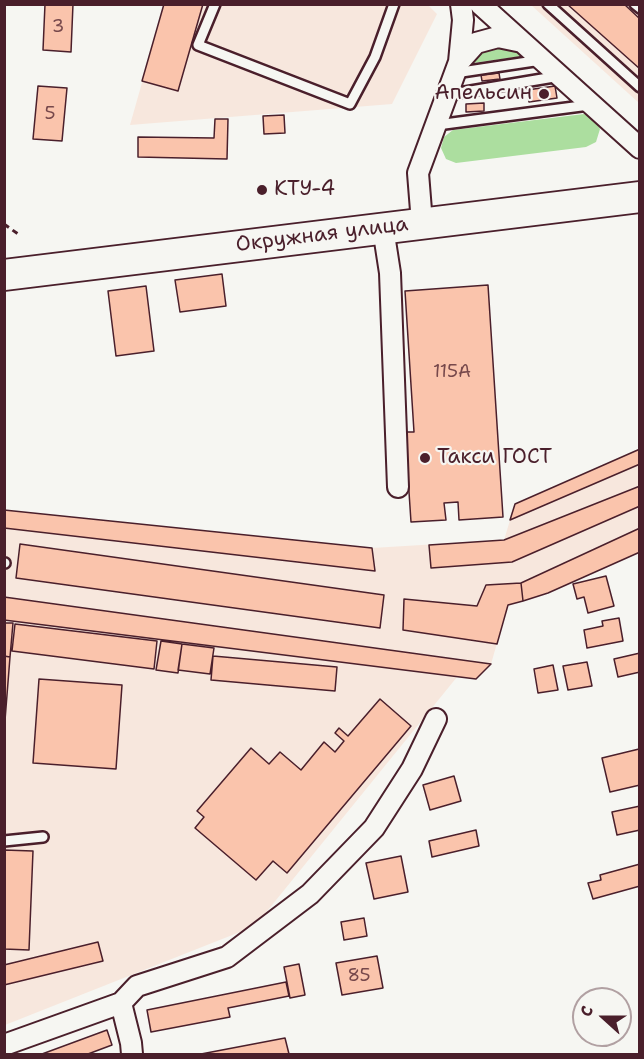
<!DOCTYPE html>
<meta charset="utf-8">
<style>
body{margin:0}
#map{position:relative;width:644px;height:1059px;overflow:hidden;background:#f6f6f2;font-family:"Shantell Sans",sans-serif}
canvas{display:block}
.frame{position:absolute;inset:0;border:6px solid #4a1f2b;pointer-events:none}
.north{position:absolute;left:572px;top:987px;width:60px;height:60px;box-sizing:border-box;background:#f6f6f2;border:2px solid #b1a0a2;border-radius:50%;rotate:291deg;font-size:16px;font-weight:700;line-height:24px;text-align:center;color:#4a1f2b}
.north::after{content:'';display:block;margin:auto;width:21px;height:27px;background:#4a1f2b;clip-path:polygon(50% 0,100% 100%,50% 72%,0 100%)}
</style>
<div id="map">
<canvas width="644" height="1059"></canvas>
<div class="frame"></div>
<div class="north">С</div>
</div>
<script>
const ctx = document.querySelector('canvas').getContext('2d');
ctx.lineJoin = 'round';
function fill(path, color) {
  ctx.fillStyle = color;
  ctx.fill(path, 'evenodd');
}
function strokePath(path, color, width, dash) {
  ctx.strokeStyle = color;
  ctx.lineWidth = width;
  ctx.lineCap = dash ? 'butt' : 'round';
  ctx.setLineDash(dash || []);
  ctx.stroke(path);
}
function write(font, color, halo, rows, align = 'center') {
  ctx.font = font + ' "Shantell Sans",sans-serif';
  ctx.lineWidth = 4.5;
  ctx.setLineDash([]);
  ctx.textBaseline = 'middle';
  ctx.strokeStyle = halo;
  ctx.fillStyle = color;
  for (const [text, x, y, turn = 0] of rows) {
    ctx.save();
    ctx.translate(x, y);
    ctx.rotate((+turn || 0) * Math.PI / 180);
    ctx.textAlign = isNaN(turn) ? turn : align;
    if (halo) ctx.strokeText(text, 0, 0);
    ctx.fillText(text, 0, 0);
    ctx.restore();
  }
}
fill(new Path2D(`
 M427,4L437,14L392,104L130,125L164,5Z
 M531,5H639V103Z
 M639,449V552L548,593L508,605L491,664L476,679L457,677L255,926L5,1025V621L86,630L5,620V510L372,548L504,540L515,504Z`), '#f7e7dd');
fill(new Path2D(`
 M495,45L509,47L523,56L473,63L484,50Z
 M584,114L594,119L600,129L596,142L586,147L456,163L446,159L441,148L444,137L453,130Z`), '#acde9f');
const building = new Path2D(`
 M45,4H73L71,52L43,50Z
 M164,4H203L178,91L142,81Z
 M567,4H624L640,19V69Z
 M499,73L500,79L482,81L481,75Z
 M38,86L67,88L62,141L33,139Z
 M555,86L557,98L529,102L527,90Z
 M484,103V111L466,112V104Z
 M284,115L285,133L264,134L263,116Z
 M215,119H228L227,159L138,157V137L214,138Z
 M222,274L226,306L180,312L175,280Z
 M488,285L503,517L459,520L458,502L444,503L446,520L411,522L405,432H414L405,291Z
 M146,286L154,351L116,356L108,291Z
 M640,449V464L510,520L515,504Z
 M640,486V506L512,562L431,568L429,545L504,540Z
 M4,510L372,548L375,571L4,528Z
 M640,528V552L548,593L523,601L521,583Z
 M20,544L384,595L380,628L16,578Z
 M606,576L614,606L588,613L584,597L577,599L573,584Z
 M521,583L523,601L508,605L497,644L403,630L404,599L477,606L486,585Z
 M4,597L491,664L476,679L4,620Z
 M619,618L623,641L587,648L584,630L603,626L602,621Z
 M4,623H13L10,657L4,656Z
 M15,624L157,641L154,669L12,651Z
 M161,641L182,644L178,673L156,670Z
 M182,644L214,648L210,674L178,670Z
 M640,653V672L618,677L614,659Z
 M4,656L10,657L4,733Z
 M213,656L337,667L335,691L211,680Z
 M587,662L592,686L568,690L563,666Z
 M553,665L558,690L538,693L534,669Z
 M39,679L122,685L116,769L33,763Z
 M380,699L411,726L287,873L273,861L256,880L195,828L204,817L197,811L251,748L269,764L280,752L301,770L324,742L335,752L344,741L335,733L339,728L348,736Z
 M639,749L640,785L610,792L602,758Z
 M454,776L461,801L430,810L423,785Z
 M640,806V830L617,835L612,812Z
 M476,830L479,846L432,857L429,841Z
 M4,850L33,851L29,950L4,949Z
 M401,856L408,892L374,899L366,863Z
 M640,864V886L593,899L588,883L601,880L600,875Z
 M364,918L367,936L344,940L341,922Z
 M98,942L103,961L4,985V965Z
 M377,956L383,988L342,995L336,963Z
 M299,964L305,995L290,998L284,967Z
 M286,982L289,996L228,1008L230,1017L151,1032L147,1010Z
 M107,1030L112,1045L88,1054H42Z
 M285,1038L289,1054H201Z`);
fill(building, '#fac4ac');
strokePath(building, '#4a1f2b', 1.5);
const lane = new Path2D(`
 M215,4L198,45L350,104L375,57L394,4
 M548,4L640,87
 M635,4L640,8
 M455,73L541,60
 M447,95L560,76
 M437,125L589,105
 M4,563H5
 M4,841L43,837`);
const street = new Path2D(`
 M480,4L640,148
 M459,62L476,43L498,37L522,42
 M422,223L418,173L459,62L463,20L461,4
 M383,228L390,273L398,487
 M121,1003L137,986L227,957L310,894L374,828L412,769L436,719
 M4,1045L121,1003L131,1043L132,1054`);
const primary = new Path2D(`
 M4,275L640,197`);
strokePath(lane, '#4a1f2b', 14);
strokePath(street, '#4a1f2b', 24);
strokePath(primary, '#4a1f2b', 34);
strokePath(new Path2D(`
 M4,224L18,234`), '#4a1f2b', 3, [6, 4.5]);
strokePath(lane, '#f6f6f2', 9);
strokePath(street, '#f6f6f2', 20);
strokePath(primary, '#f6f6f2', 30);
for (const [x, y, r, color] of [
 [544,94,6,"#4a1f2b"],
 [262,190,6,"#4a1f2b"],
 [425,458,6,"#4a1f2b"]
]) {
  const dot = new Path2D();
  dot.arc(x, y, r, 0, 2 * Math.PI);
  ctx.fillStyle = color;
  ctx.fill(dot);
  strokePath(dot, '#f6f6f2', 2);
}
write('18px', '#76484b', null, [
 ["3",58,27],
 ["5",50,114],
 ["115А",452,372],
 ["85",359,976]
]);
write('21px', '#4a1f2b', '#f6f6f2', [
 ["Апельсин",532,94,"right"],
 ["КТУ-4",274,190],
 ["Такси ГОСТ",437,458]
], 'left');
write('21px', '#4a1f2b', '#f6f6f2', [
 ["Окружная улица",322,235,-7]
]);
</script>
